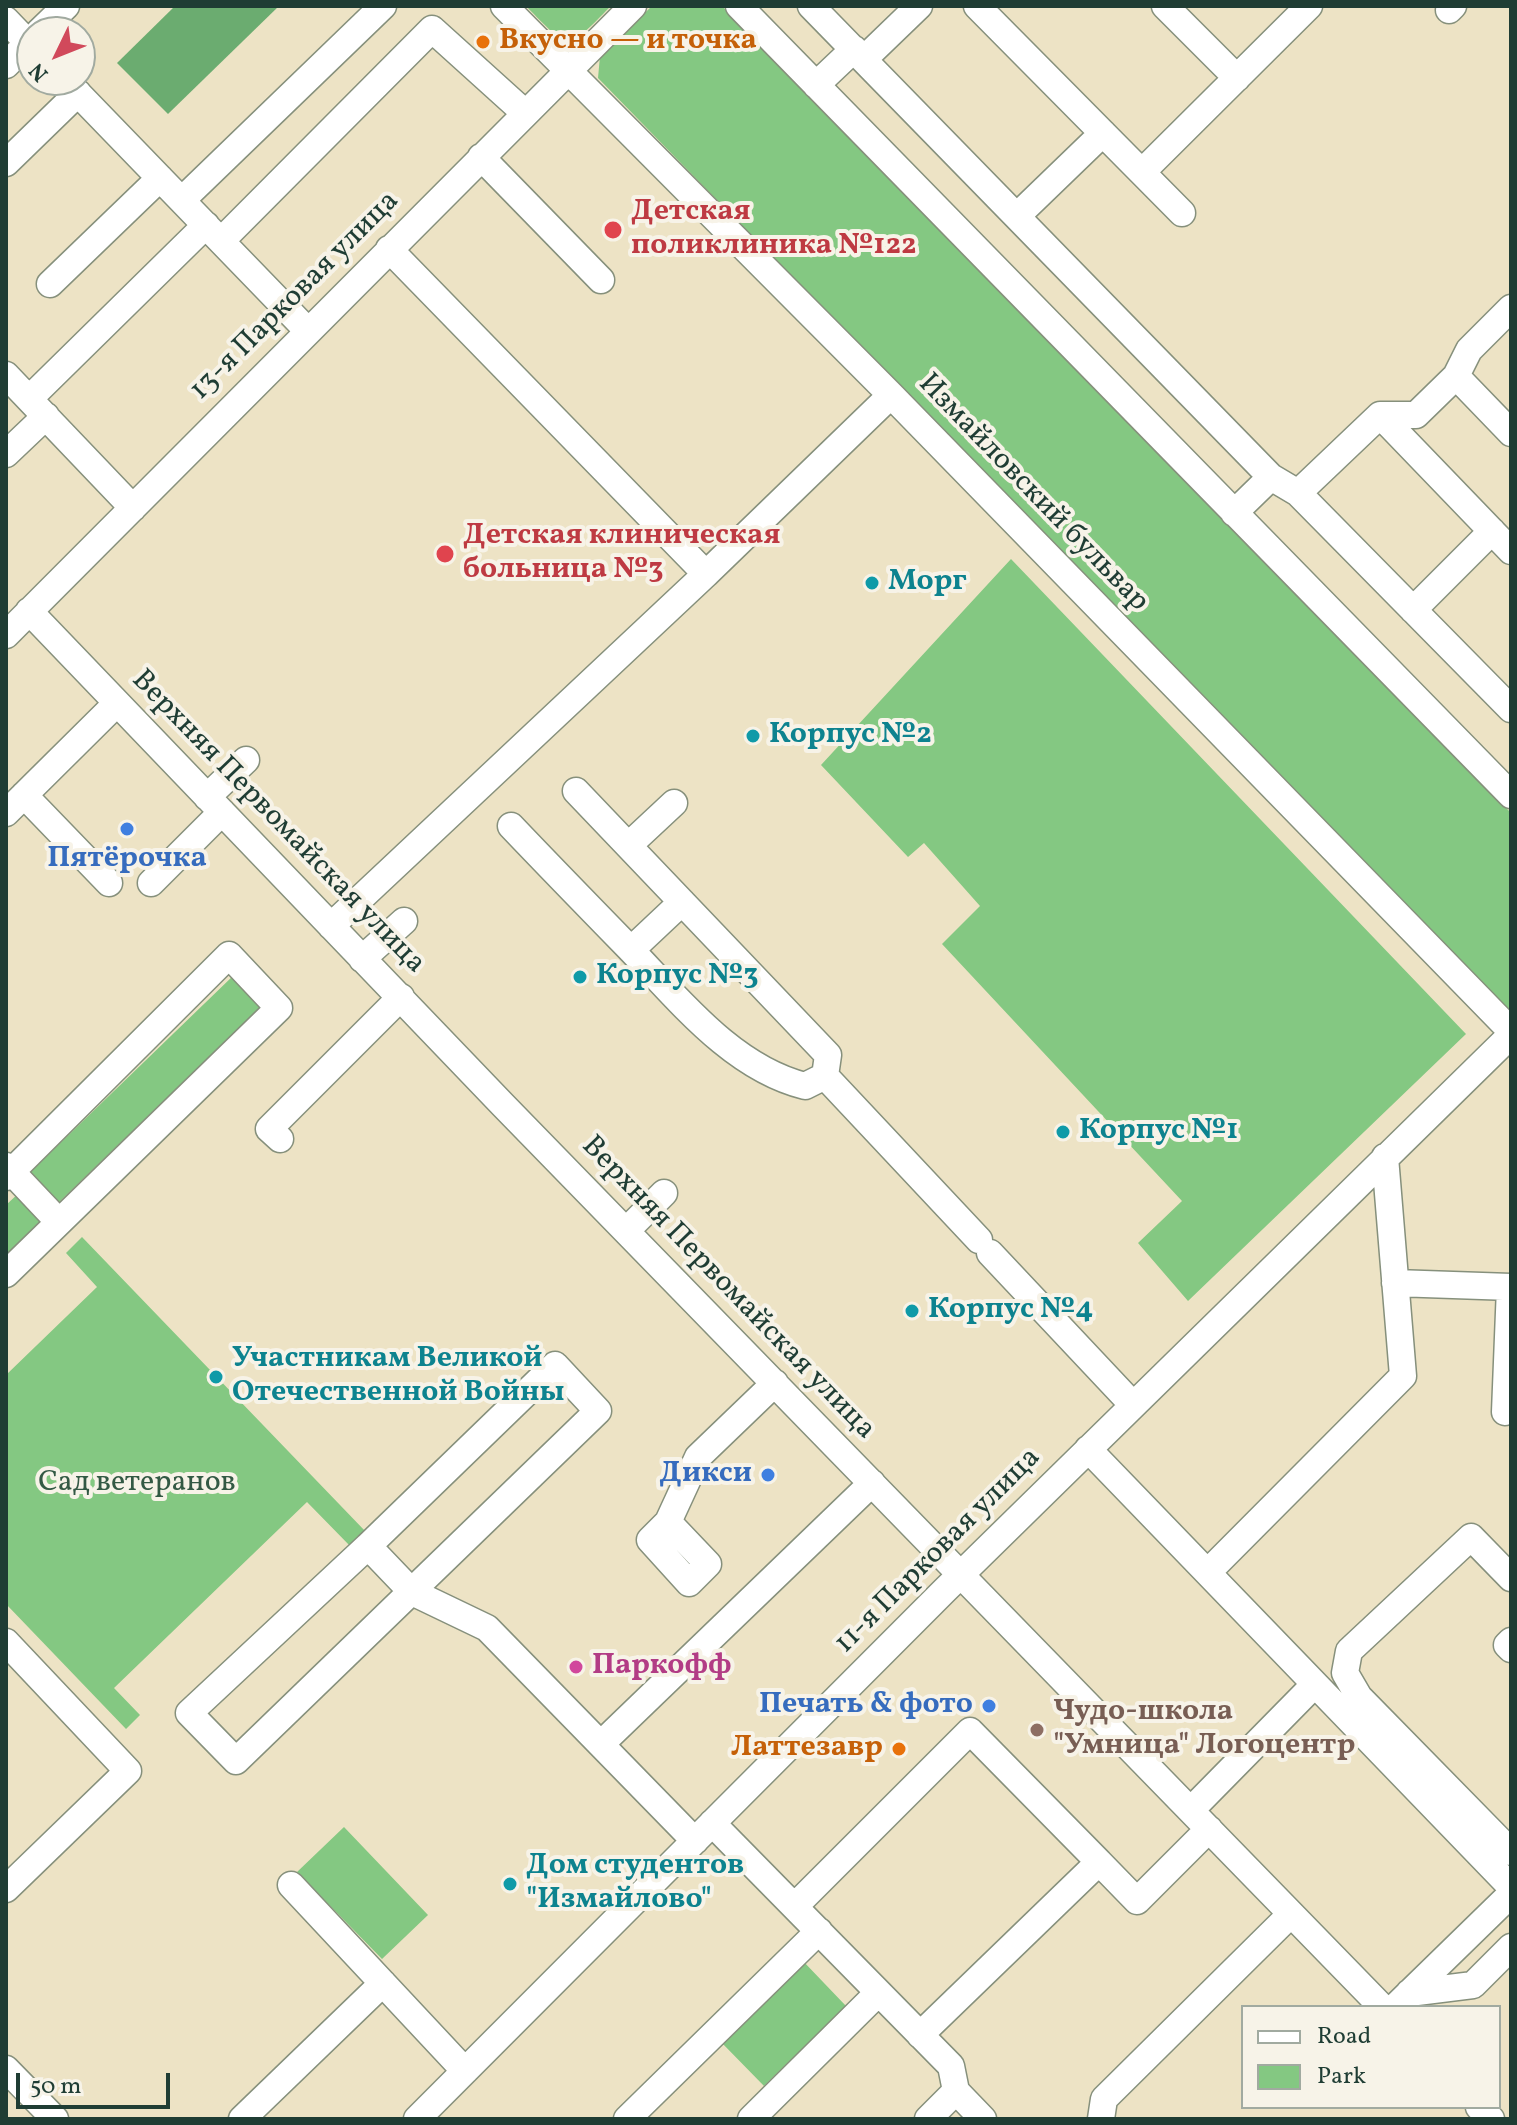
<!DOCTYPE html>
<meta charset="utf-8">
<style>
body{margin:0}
#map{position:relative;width:1517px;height:2125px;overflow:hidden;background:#ede3c5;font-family:Vollkorn,serif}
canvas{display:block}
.frame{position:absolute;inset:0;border:8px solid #1f3d34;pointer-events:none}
.legend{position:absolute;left:1241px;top:2005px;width:260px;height:104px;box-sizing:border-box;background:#f7f3e8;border:2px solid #a1aaa0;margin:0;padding:10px 14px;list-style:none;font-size:24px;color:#1f3d34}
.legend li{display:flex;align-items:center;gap:16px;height:40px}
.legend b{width:40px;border:2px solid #a1aaa0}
.north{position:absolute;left:16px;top:16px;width:80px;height:80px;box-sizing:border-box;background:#f7f3e8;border:2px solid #a1aaa0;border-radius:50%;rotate:227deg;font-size:22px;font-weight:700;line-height:32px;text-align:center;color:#1f3d34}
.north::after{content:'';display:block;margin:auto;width:28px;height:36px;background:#d1495b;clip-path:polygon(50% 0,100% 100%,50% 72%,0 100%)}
.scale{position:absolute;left:16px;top:2073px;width:154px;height:36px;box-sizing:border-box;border:4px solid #1f3d34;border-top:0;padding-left:10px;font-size:24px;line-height:28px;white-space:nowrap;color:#1f3d34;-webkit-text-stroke:6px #f7f3e8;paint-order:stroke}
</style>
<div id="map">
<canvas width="1517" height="2125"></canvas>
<div class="frame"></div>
<ul class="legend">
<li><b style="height:10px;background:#fff"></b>Road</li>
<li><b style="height:22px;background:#84c882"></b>Park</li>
</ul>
<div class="north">N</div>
<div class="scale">50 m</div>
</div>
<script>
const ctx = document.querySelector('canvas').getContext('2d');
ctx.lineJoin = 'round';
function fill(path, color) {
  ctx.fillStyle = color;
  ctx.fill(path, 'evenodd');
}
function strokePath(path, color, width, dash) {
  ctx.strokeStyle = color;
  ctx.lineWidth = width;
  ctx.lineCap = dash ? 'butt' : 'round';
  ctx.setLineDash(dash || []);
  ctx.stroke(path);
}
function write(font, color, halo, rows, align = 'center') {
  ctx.font = font + ' Vollkorn,serif';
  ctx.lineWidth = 8;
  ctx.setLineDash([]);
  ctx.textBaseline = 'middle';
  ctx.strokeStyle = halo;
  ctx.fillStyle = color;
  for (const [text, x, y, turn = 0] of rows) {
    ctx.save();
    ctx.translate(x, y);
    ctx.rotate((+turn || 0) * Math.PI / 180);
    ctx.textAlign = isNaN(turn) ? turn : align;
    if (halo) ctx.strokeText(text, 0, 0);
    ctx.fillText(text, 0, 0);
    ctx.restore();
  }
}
fill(new Path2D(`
 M526,6H611C566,51 571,52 526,6Z
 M652,6H722L1511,813V1010L1501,1005L598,78L600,56Z
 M1011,559L1466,1034L1188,1301L1138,1243L1182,1201L942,944L980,906L924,843L908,857L821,765Z
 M235,974L264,1004L53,1208L24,1178Z
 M20,1192L50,1223L6,1266V1205Z
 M82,1237L366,1532L351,1547L307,1502L114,1688L140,1715L126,1729L6,1604V1375L97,1287L66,1253Z
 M344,1827L428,1915L382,1959L297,1872Z
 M802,1960L846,2006L764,2086L720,2041Z`), '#84c882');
fill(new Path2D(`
 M175,6H279L168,114L117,63Z`), '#6bac70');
const minor = new Path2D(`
 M504,6L891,395L1511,1031
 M739,6L1511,795
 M811,6L1271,477L1298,493L1511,709
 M977,6L1182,213
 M1165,6L1237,78
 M1449,10L1453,6
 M6,20L32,47
 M39,32L66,6
 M864,59L919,6
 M6,65L32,39
 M65,80L307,330
 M816,85L854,49
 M481,157L601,280
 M6,163L78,93
 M1142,172L1309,6
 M182,200L383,6
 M1017,216L1103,133
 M221,241L432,29L525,113
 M50,284L160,178
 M1511,308L1469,350L1456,376L1511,433
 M6,375L133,508
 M29,399L206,225
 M1380,415L1511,551
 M6,454L46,416
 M1298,493L1380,415H1416L1456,376
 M1234,513L1271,477
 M706,574L891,395
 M1413,610L1492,531
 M29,611L503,1105L1382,2007
 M6,635L633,6
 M24,795L109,883
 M207,797L246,760
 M6,813L117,703
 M511,826C550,867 590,908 630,949C680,1001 733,1068 805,1086L825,1076L828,1055L576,791
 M629,845L674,803
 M151,883L222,812
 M331,926L706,574L389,249
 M631,950L682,902
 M362,959L404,921
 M825,1076L979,1240
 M280,1139L269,1129L401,997
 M6,1166L59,1222
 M6,1177L229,955L279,1008L6,1274
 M626,1231L664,1193
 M990,1253L1133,1405
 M1395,1283L1511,1287
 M1505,1412L1510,1287
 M1088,1449L1511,1887
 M668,1522L708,1564L689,1583L650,1540L668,1522L698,1457L775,1383
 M368,1546L555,1365L598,1411L236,1761L189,1713L368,1546L412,1592L487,1628L695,1841
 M1208,1572L1403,1376L1385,1157
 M1511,1578L1471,1537L1349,1651L1345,1673L1359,1697L1511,1852
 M1511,1641L1507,1645L1511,1649
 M6,1642L128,1771L6,1889
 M601,1744L872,1483
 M1191,1810L1315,1684
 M712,1823L951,2066L956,2091L928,2119
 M1099,1862L1137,1901L1209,1829
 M291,1885L465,2071
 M795,1906L970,1731L1099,1862L920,2035
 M1409,1993L1473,1985L1511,1947
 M1395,2007L1511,1894
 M6,2069L55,2119
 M956,2091L983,2119
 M1479,2107L1491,2119
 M242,2119L383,1983
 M417,2119L944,1591L1511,1035
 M627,2119L819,1931
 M751,2119L878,1993
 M1101,2119L1104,2099L1291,1914`);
strokePath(minor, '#86907c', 29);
strokePath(minor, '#fff', 26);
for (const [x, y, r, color] of [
 [483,42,8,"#e8710a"],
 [613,230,10,"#e0444e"],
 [445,554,10,"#e0444e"],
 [872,583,8,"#0f9aa8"],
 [753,736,8,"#0f9aa8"],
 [127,829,8,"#3f7fe0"],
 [580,977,8,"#0f9aa8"],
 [1063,1132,8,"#0f9aa8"],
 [912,1311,8,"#0f9aa8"],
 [216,1377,8,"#0f9aa8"],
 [768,1475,8,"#3f7fe0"],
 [576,1667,8,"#d1479c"],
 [989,1706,8,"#3f7fe0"],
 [1037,1730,8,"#8d6e63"],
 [899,1749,8,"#e8710a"],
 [510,1884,8,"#0f9aa8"]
]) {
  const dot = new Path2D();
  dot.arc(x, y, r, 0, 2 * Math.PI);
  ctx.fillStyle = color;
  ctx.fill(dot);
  strokePath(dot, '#f7f3e8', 3);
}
write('bold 30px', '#c56008', '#f7f3e8', [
 ["Вкусно — и точка",499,42],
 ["Латтезавр",883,1749,"right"]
], 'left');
write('bold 30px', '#be3a42', '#f7f3e8', [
 ["Детская",631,213],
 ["поликлиника №122",631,247],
 ["Детская клиническая",463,537],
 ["больница №3",463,571]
], 'left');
write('30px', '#1f3d34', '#f7f3e8', [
 ["13-я Парковая улица",296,297,-45],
 ["Измайловский бульвар",1032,494,46],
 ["Верхняя Первомайская улица",277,823,46],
 ["Верхняя Первомайская улица",727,1289,46],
 ["11-я Парковая улица",939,1552,-45]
]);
write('bold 30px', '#0d838f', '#f7f3e8', [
 ["Морг",888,583],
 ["Корпус №2",769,736],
 ["Корпус №3",596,977],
 ["Корпус №1",1079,1132],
 ["Корпус №4",928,1311],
 ["Участникам Великой",232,1360],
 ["Отечественной Войны",232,1394],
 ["Дом студентов",526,1867],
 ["\"Измайлово\"",526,1901]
], 'left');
write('bold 30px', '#366cbe', '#f7f3e8', [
 ["Пятёрочка",127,860,"center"],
 ["Дикси",752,1475],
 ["Печать & фото",973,1706]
], 'right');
write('30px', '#335944', '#f7f3e8', [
 ["Сад ветеранов",137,1484]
]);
write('bold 30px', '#b23c85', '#f7f3e8', [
 ["Паркофф",592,1667]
], 'left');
write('bold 30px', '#785e54', '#f7f3e8', [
 ["Чудо-школа",1053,1713],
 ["\"Умница\" Логоцентр",1053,1747]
], 'left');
</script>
